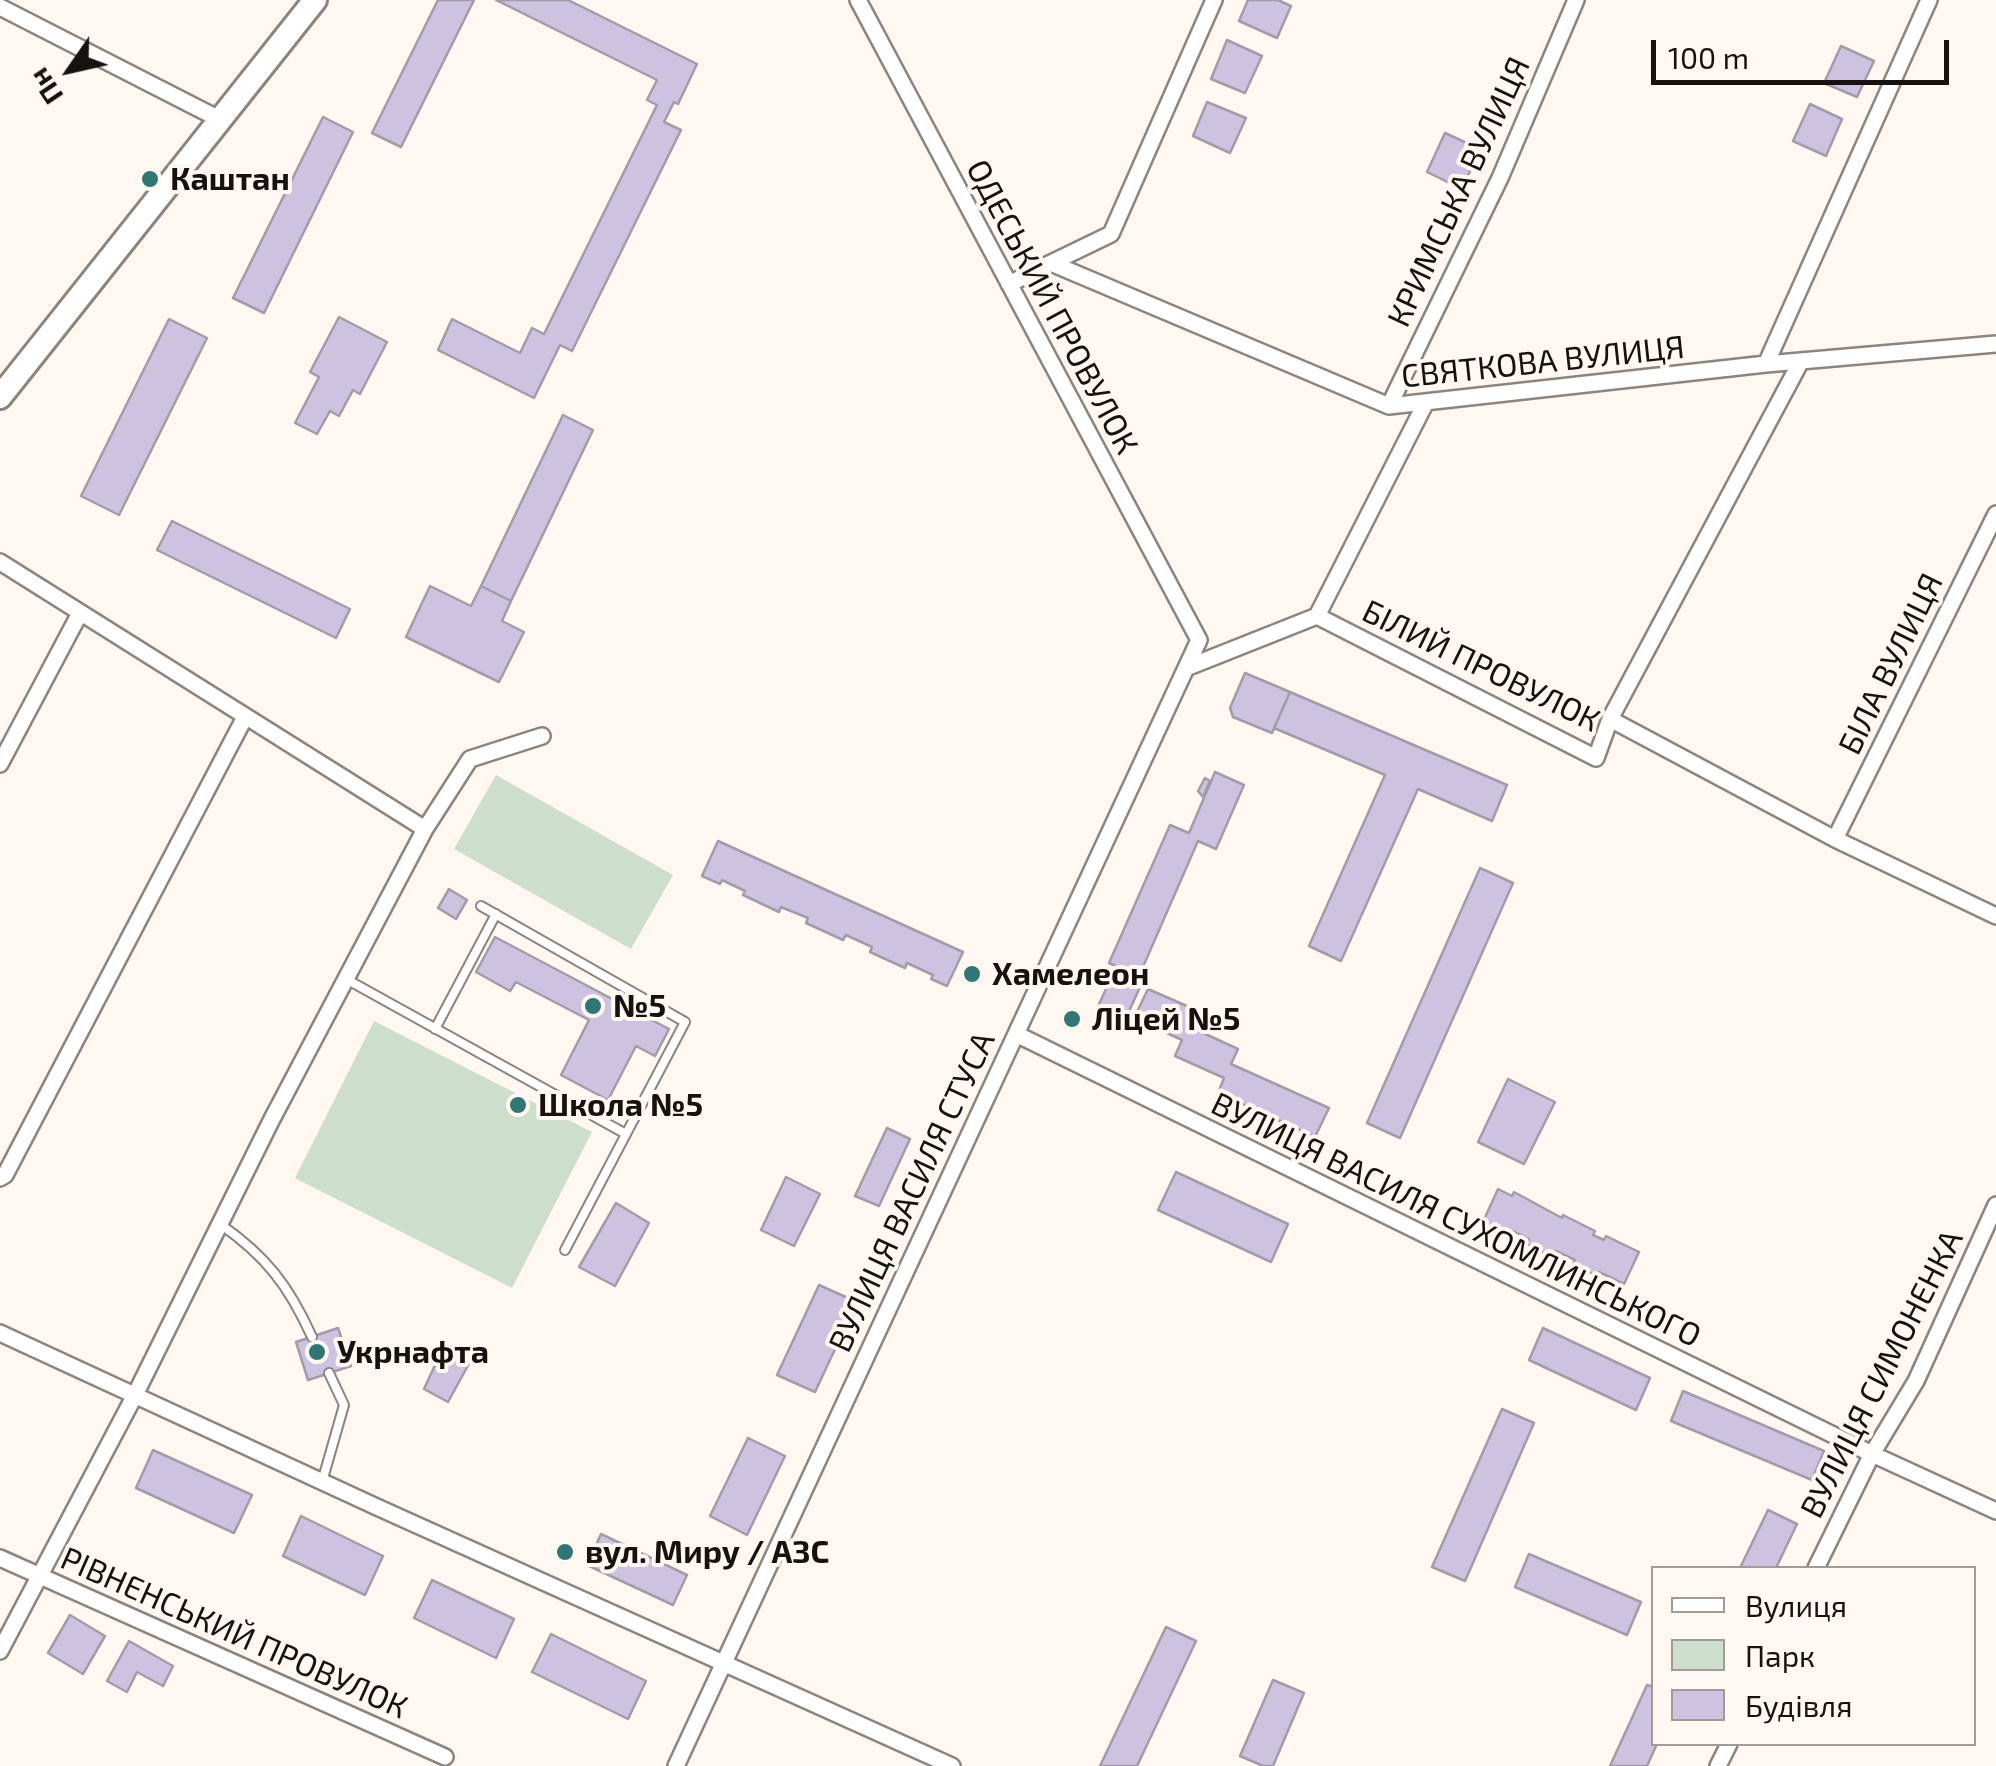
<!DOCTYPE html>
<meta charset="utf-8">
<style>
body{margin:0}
#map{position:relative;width:1996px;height:1766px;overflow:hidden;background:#fff7f0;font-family:"Exo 2",sans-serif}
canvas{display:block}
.legend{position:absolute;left:1651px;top:1566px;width:325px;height:180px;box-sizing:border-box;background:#fff7f0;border:2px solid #a19b96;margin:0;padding:12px 18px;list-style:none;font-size:30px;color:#15120f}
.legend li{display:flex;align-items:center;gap:20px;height:50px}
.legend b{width:50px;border:2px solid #a19b96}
.north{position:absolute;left:20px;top:20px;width:100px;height:100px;-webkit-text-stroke:8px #fff7f0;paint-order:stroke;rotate:236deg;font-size:28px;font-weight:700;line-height:40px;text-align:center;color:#15120f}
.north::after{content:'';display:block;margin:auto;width:35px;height:45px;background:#15120f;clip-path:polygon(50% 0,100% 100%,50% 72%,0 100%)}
.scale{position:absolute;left:1651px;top:40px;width:298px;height:45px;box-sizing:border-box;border:5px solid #15120f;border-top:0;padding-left:12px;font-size:30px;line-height:35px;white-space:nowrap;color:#15120f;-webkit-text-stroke:8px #fff7f0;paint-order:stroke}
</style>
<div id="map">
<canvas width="1996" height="1766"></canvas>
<ul class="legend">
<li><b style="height:12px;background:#fff"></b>Вулиця</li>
<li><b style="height:28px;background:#cedecd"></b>Парк</li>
<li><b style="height:28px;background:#cec2e1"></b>Будівля</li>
</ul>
<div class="north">Пн</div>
<div class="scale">100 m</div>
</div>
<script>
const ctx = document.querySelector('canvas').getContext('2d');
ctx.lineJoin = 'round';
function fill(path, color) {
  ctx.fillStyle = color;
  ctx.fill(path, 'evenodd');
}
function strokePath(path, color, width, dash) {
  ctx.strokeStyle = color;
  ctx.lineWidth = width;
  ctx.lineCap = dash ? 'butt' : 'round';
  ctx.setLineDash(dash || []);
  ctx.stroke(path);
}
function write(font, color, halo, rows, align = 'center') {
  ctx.font = font + ' "Exo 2",sans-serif';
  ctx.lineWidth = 8;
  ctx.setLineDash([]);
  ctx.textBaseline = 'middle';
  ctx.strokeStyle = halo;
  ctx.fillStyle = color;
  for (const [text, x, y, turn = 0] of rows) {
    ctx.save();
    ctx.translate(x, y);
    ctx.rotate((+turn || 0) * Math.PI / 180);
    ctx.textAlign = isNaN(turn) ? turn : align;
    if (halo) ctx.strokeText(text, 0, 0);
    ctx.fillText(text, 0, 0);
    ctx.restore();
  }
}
fill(new Path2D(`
 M496,775L673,875L631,949L454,849Z
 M374,1021L592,1132L512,1288L295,1178Z`), '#cedecd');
const building = new Path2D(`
 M438,0H474L401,147L372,133Z
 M496,0H568L697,64L678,104L674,102L664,122L681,130L572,351L560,345L534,398L438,350L452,319L520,353L532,328L544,334L657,105L647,100L657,80Z
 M1248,0H1278L1291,6L1277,38L1239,21Z
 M1227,40L1262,56L1245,93L1211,79Z
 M1841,46L1874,61L1857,97L1824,83Z
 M1207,102L1246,118L1230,153L1193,136Z
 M1810,104L1842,119L1826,156L1793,141Z
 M323,117L353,132L264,313L233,298Z
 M1445,133L1480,149L1462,189L1427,172Z
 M339,317L387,342L360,394L353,390L339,416L330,411L317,434L295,423L319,377L310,372Z
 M169,319L207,338L119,515L81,496Z
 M563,415L593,430L511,601L481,586Z
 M172,521L350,609L336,638L157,550Z
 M430,586L471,606L481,586L511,601L502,621L524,632L499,682L406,637Z
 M1245,673L1290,692L1272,733L1233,717L1230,708Z
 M1290,692L1507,785L1492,821L1418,789L1341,961L1309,946L1385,775L1274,728Z
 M1215,772L1244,785L1216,849L1198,841L1139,976L1109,963L1170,825L1189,833Z
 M1205,778L1210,781L1203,797L1198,791Z
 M718,841L963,952L947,986L931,979L933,975L907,963L905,968L870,952L872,947L846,935L843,940L806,923L808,918L781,907L779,912L743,895L745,891L722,880L720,884L702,876Z
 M1480,868L1513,883L1400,1138L1367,1123Z
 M449,889L467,900L456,919L438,908Z
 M495,937L669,1029L655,1056L636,1046L608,1100L561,1075L589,1020L516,982L510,991L476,972Z
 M1113,974L1140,987L1122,1027L1094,1015Z
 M1148,989L1196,1010L1188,1026L1238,1049L1231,1064L1329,1108L1315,1137L1218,1093L1224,1078L1175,1056L1182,1040L1134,1018Z
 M1508,1079L1555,1102L1524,1164L1478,1142Z
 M887,1128L910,1139L879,1206L855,1196Z
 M1176,1172L1288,1224L1271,1262L1158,1210Z
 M786,1177L820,1194L794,1246L761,1230Z
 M1498,1189L1512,1196L1514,1192L1562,1218L1563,1215L1595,1231L1593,1235L1604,1240L1606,1236L1639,1252L1624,1284L1599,1272L1597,1276L1573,1264L1575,1260L1556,1251L1553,1257L1527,1244L1529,1239L1513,1231L1510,1237L1482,1224Z
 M616,1203L649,1223L615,1286L579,1267Z
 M819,1285L857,1302L815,1392L777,1375Z
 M338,1328L351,1366L308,1380L296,1342Z
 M1543,1328L1650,1378L1636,1410L1529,1360Z
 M452,1353L470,1362L448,1402L424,1389L435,1365L444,1369Z
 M1683,1391L1824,1451L1812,1480L1671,1421Z
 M1502,1409L1534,1423L1465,1581L1432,1567Z
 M748,1438L785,1456L747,1535L710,1516Z
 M153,1450L252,1495L234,1533L136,1488Z
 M1768,1510L1797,1524L1776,1568H1740Z
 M301,1516L383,1556L365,1595L283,1556Z
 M601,1534L687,1575L673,1605L587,1565Z
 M1529,1554L1641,1602L1627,1635L1515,1587Z
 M432,1580L514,1619L496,1658L414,1618Z
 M70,1615L105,1636L83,1674L48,1653Z
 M1166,1627L1196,1641L1137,1766H1100Z
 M551,1634L646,1681L628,1719L532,1672Z
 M129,1641L173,1666L163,1686L137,1672L127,1692L107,1681Z
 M1273,1680L1304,1693L1273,1766H1263L1240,1756Z
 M1647,1685L1654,1687V1744H1657L1647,1766H1610Z`);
fill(building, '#cec2e1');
strokePath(building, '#a19da8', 2.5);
const lane = new Path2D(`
 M481,906L685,1022L565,1250
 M346,979L626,1134
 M435,1029L496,914
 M220,1224C266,1256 289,1286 312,1337
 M322,1482L344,1405L329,1373`);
const street = new Path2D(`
 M0,7L221,120
 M1051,263L1111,234L1214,0
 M1009,284L1051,263L1389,406L1766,364L1996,344
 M1766,364L1929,0
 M1389,406L1500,178L1576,0
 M0,562L425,829
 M1317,616L1596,758L1610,719L1801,361
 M1317,616L1425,404
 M1186,668L1317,616
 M1610,719L1835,839L1996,916
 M0,764L80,613
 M1835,839L1996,514
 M1016,1034L1872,1454L1996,1511
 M0,1178L5,1175L245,717
 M0,1333L379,1508L952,1766
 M0,1558L445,1757
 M1816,1568L1872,1454L1916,1381L1996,1205
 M0,1651L135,1395L272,1119L425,829L470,759L542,736
 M676,1766L1199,640L858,0
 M1718,1766L1729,1744`);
const secondary = new Path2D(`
 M0,397L315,0`);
strokePath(lane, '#8d857d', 12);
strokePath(street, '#8d857d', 20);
strokePath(secondary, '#8d857d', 28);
strokePath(lane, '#fff', 8);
strokePath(street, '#fff', 15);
strokePath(secondary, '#fff', 22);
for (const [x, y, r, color] of [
 [150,179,10,"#2e7775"],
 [972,974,10,"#2e7775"],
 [593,1006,10,"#2e7775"],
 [1072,1019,10,"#2e7775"],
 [518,1105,10,"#2e7775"],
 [317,1352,10,"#2e7775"],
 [565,1552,10,"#2e7775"]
]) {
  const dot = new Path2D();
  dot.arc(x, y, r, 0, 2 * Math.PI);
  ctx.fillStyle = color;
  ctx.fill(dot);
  strokePath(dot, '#fff7f0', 4);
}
write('bold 32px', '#15120f', '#fff7f0', [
 ["Каштан",170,179],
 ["Хамелеон",992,974],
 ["№5",613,1006],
 ["Ліцей №5",1092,1019],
 ["Школа №5",538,1105],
 ["Укрнафта",337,1352],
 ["вул. Миру / АЗС",585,1552]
], 'left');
write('32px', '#15120f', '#fff7f0', [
 ["КРИМСЬКА ВУЛИЦЯ",1459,192,-65],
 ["ОДЕСЬКИЙ ПРОВУЛОК",1052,307,62],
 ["СВЯТКОВА ВУЛИЦЯ",1543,362,-6],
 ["БІЛА ВУЛИЦЯ",1891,664,-64],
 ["БІЛИЙ ПРОВУЛОК",1481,666,26],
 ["ВУЛИЦЯ ВАСИЛЯ СТУСА",912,1192,-65],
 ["ВУЛИЦЯ ВАСИЛЯ СУХОМЛИНСЬКОГО",1456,1220,26],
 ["ВУЛИЦЯ СИМОНЕНКА",1882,1374,-63],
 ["РІВНЕНСЬКИЙ ПРОВУЛОК",234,1633,24]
]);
</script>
